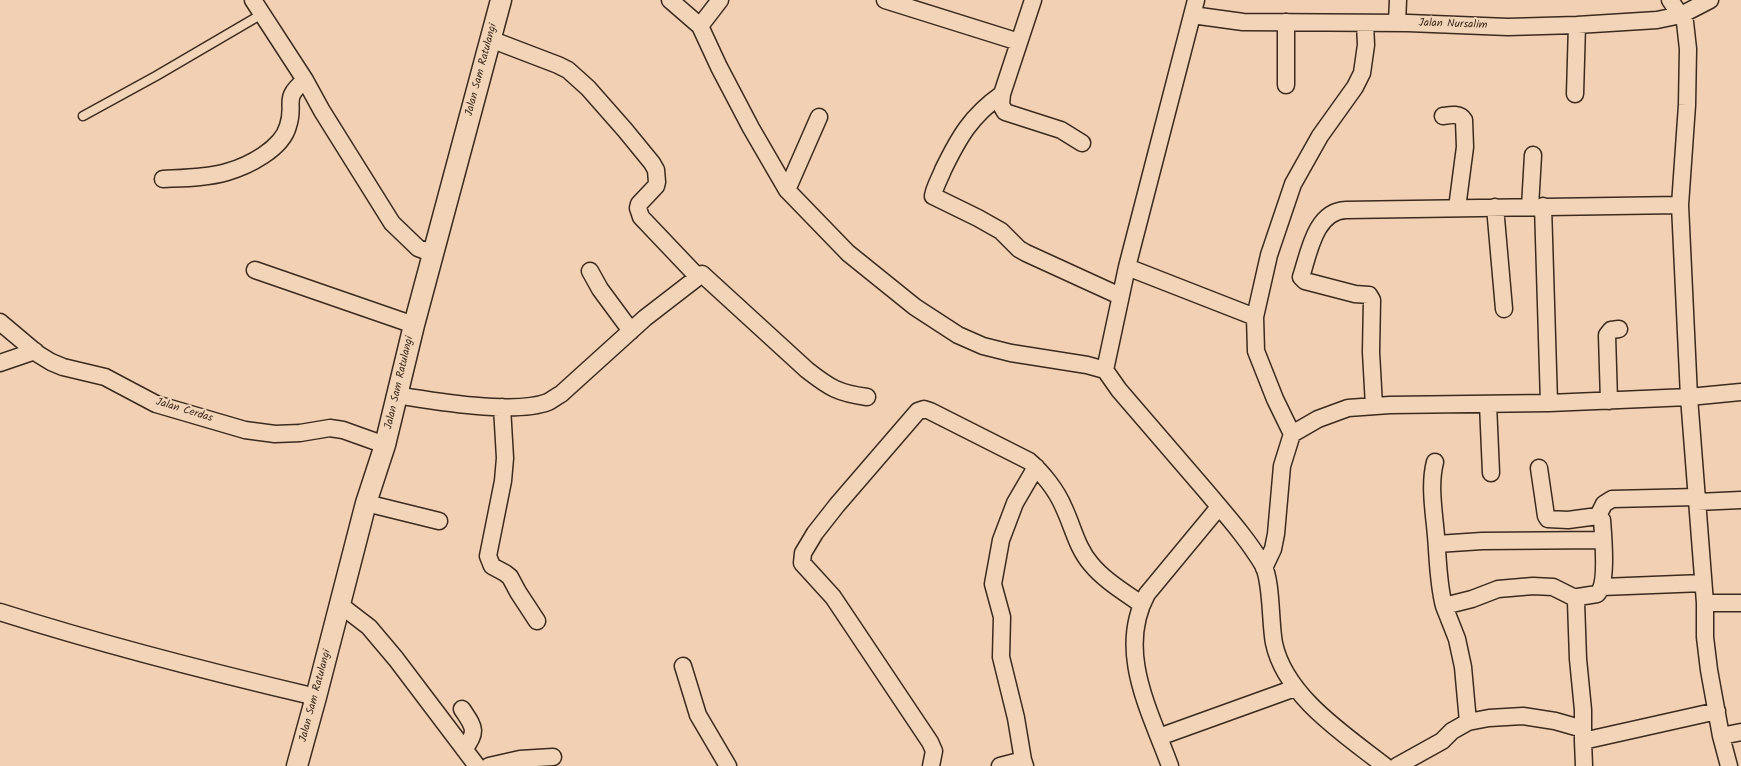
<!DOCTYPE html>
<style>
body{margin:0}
canvas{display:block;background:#f2d0b4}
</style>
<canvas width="1741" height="766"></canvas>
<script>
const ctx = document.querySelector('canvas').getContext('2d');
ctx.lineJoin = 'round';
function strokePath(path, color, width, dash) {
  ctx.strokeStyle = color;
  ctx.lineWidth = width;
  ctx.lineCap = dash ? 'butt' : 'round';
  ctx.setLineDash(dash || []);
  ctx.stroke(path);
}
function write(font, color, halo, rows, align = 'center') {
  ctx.font = font + ' Kalam,sans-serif';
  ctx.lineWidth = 4;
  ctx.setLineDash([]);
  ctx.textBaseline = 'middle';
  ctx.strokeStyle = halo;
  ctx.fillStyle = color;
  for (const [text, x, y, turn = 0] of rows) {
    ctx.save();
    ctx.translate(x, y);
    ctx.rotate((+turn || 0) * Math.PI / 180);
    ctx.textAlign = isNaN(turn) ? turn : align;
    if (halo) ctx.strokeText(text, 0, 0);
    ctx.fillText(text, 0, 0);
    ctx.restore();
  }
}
const service = new Path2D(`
 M83,116L156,76L262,14`);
const minor = new Path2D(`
 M253,0L305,80L322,111L392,223L418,248L434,254
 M670,0L700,26L719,67L751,128L787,190L848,253L915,307L958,335L983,346L1011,353L1087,365L1105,370
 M885,0L1019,42
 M1033,0L1002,94L1001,105L1005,112L1061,130L1082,143
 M1196,0L1127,267L1105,370L1119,390C1148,424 1177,457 1206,491C1226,515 1247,538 1263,565C1272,581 1270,623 1274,643C1285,696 1344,734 1385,766
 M1670,0L1685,22L1688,49L1687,105L1680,205L1689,397L1705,603V637L1709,670L1721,736L1729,766
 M1192,15L1243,22L1408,23L1508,27L1577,25L1657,20L1681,15L1710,0
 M1397,23L1398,0
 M700,26L720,0
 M490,39L558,65L568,70L588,88L625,130L652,163L656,170L657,182L656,186L639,204L638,208L641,217L698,277
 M1286,85V22
 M1002,94C971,116 959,137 943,170C940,178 934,188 933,196L978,218L1001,231L1019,249L1026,253L1120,296
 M1575,94L1577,25
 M1443,116C1450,115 1460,113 1464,120L1465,147L1457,208
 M163,179C184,178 206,178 227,172C248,166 282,149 288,126C296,102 281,100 305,80
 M787,190L819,117
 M1543,206L1549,403
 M1495,207L1504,309
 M1530,207L1533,155
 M1127,267L1255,317
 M255,270L414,325
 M590,271L600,289L631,331
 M0,322L38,354L51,362L63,367L105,377L156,404L245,430L275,434L300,433L330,428L343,430L385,445
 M0,363L35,351
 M397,395C433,401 515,415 548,402C552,400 557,396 561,394L645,318L702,274L807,370C830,388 838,393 867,397
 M1609,401L1607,335L1611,330L1619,329
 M1488,404L1491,473
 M1374,406L1371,352L1372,300L1369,295L1355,294L1305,281L1301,277C1309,253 1315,211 1346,210L1680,205
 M502,407L505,458L503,481L488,556L492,566L505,573L510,577L518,592L537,621
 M1292,434L1275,399L1256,351L1255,317L1269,255L1293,184L1320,136L1355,87L1362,73L1366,45L1365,23
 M1435,462C1429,485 1434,512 1436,536C1438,559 1438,583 1444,606L1472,599L1498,589L1533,586L1553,587L1577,599
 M1539,468L1546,516L1548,519L1568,520L1598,516L1602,520C1603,534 1608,585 1597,594L1578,597L1576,602L1578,659L1583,710V741L1584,766
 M1697,502L1741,500
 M366,503L439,521
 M1598,516L1604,504L1612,499L1697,497
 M1437,544L1482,541L1603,540
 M1264,568L1273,549L1276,534L1282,466L1292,434L1318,419L1348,408L1390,405L1549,403L1689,397L1741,392
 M1602,587L1703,583
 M1705,603H1741
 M339,604L369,627L396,659L477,766
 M1444,606L1457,639L1463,667L1468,722
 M0,612C104,645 210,672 316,697
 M683,666L698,715L728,766
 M462,709C473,726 479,731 464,749
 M1721,736L1741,732
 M1159,737L1295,688
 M1583,741L1717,711
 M1023,760L1016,718L1001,657L1002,617L993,584L1001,540L1015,503L1036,467
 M489,766L520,759L553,757
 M931,766L934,751L930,742L833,597L802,563L803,553L815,533L837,505L918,411L924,409L930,411L1029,461C1043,473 1057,491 1064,508C1073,527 1077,548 1091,564C1104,580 1124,592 1141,604
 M1000,766L1023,760L1025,766
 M1170,766C1150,711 1116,651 1147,594L1219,507
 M1397,766L1442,741L1452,731L1468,722L1489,718L1523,716L1555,721L1583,729`);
const tertiary = new Path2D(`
 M297,766L316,697L366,503L385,445L414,325L501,0`);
strokePath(service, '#3b2a1e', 11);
strokePath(minor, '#3b2a1e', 19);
strokePath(tertiary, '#3b2a1e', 23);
strokePath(service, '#f2d5b8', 8);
strokePath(minor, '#f2d5b8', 16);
strokePath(tertiary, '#f2d5b8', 20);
write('11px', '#3b2a1e', '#f2d5b8', [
 ["Jalan Nursalim",1453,25,2],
 ["Jalan Sam Ratulangi",482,70,-75],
 ["Jalan Sam Ratulangi",400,383,-77],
 ["Jalan Cerdas",184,411,17],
 ["Jalan Sam Ratulangi",316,696,-75]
]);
</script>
